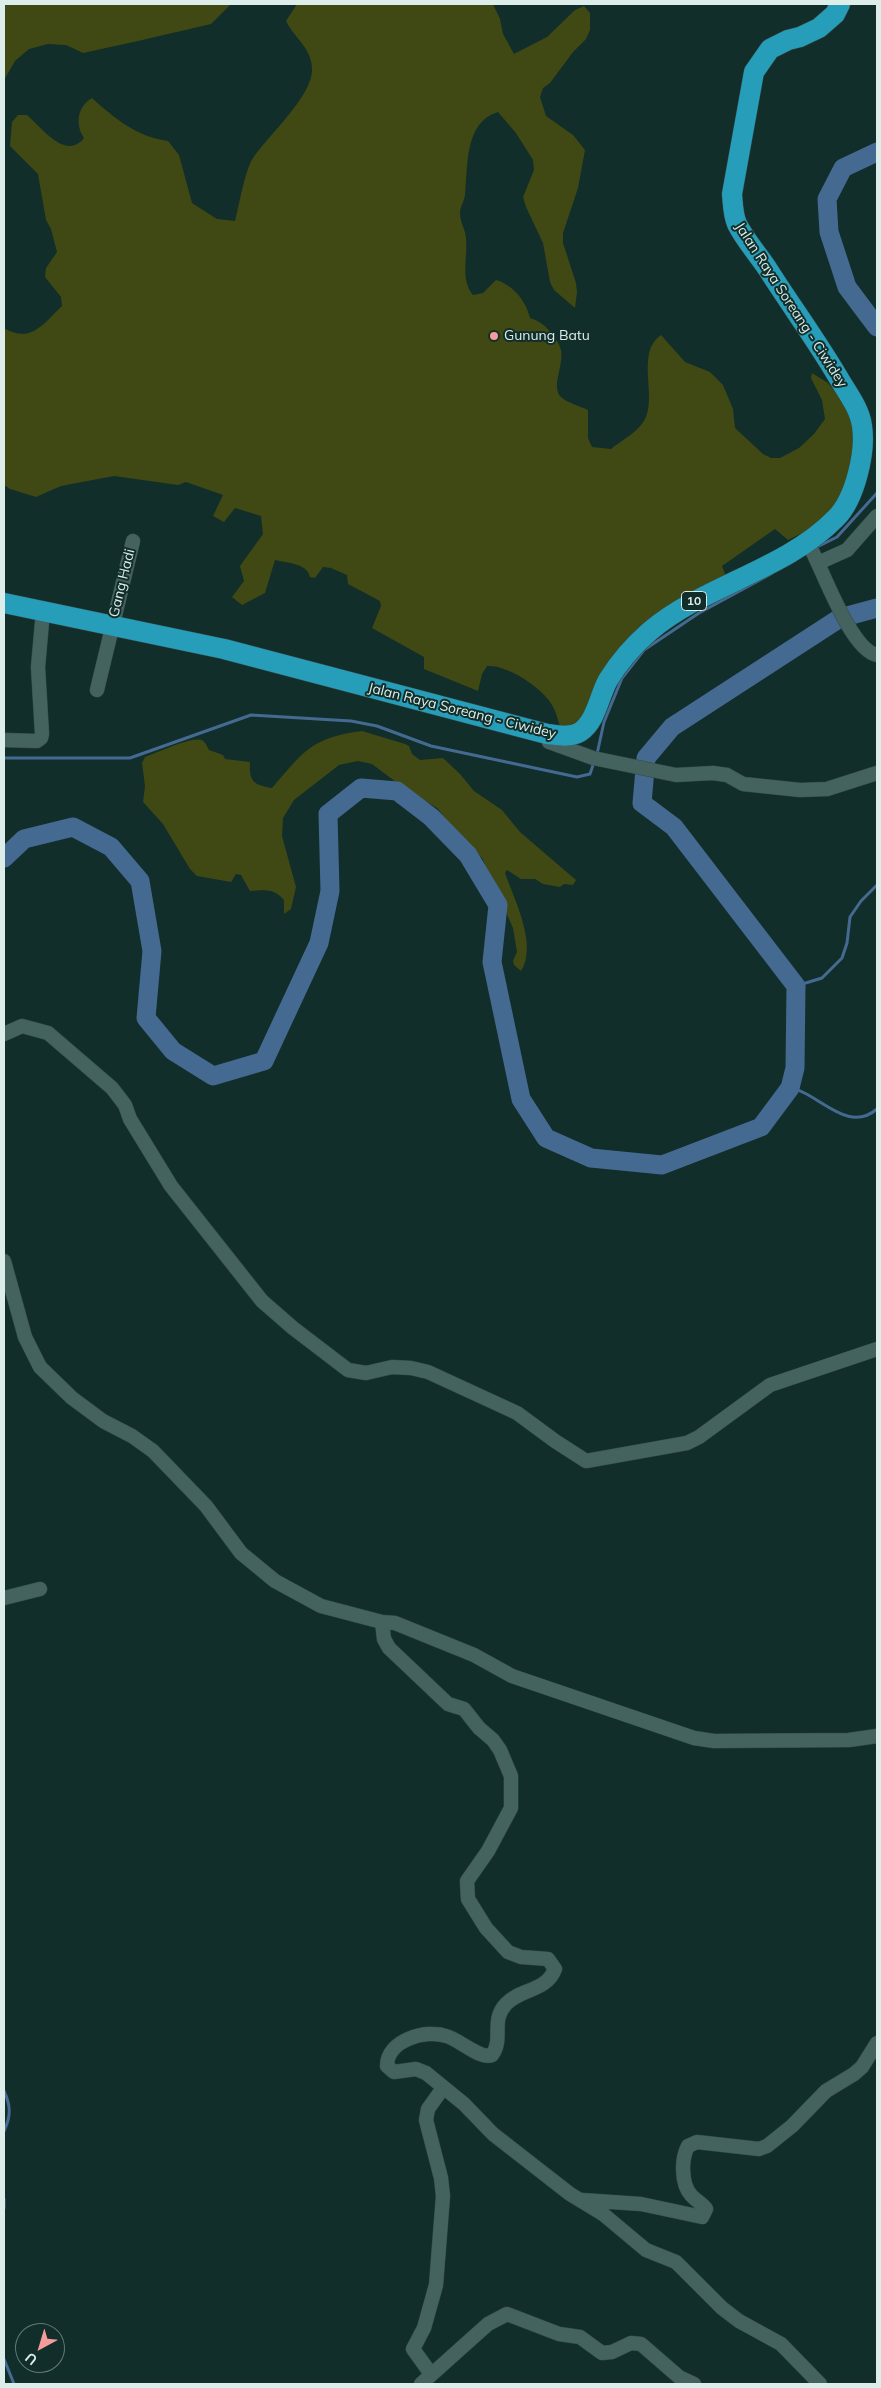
<!DOCTYPE html>
<style>
body{margin:0}
#map{position:relative;width:881px;height:2388px;overflow:hidden;background:#112e2a;font-family:Mulish,sans-serif}
canvas{display:block}
.frame{position:absolute;inset:0;border:5px solid #dcedea;pointer-events:none}
.north{position:absolute;left:15px;top:2323px;width:50px;height:50px;box-sizing:border-box;background:#112e2a;border:1px solid #627a77;border-radius:50%;rotate:219deg;font-size:14px;font-weight:700;line-height:20px;text-align:center;color:#dcedea}
.north::after{content:'';display:block;margin:auto;width:18px;height:22px;background:#f59b9c;clip-path:polygon(50% 0,100% 100%,50% 72%,0 100%)}
</style>
<div id="map">
<canvas width="881" height="2388"></canvas>
<div class="frame"></div>
<div class="north">U</div>
</div>
<script>
const ctx = document.querySelector('canvas').getContext('2d');
ctx.lineJoin = 'round';
function fill(path, color) {
  ctx.fillStyle = color;
  ctx.fill(path, 'evenodd');
}
function strokePath(path, color, width, dash) {
  ctx.strokeStyle = color;
  ctx.lineWidth = width;
  ctx.lineCap = dash ? 'butt' : 'round';
  ctx.setLineDash(dash || []);
  ctx.stroke(path);
}
function write(font, color, halo, rows, align = 'center') {
  ctx.font = font + ' Mulish,sans-serif';
  ctx.lineWidth = 4;
  ctx.setLineDash([]);
  ctx.textBaseline = 'middle';
  ctx.strokeStyle = halo;
  ctx.fillStyle = color;
  for (const [text, x, y, turn = 0] of rows) {
    ctx.save();
    ctx.translate(x, y);
    ctx.rotate((+turn || 0) * Math.PI / 180);
    ctx.textAlign = isNaN(turn) ? turn : align;
    if (halo) ctx.strokeText(text, 0, 0);
    ctx.fillText(text, 0, 0);
    ctx.restore();
  }
}
fill(new Path2D(`
 M4,4H231L211,24L138,41L83,53L66,45L48,44L29,49L15,61L4,80Z
 M297,4H493L500,19L503,34L514,54L547,37L575,10L584,6L590,13V30L586,39L573,52L550,83L543,88L540,97L546,116L573,135L585,150L578,188L563,233V243L576,283L577,292L575,308L554,290L550,282L543,243L526,207L523,197L534,170L533,160L516,133L498,112C464,122 468,167 465,195C464,202 460,207 460,213C460,223 466,230 466,239C468,258 460,279 473,295L483,293L496,280C513,285 526,301 530,318C542,322 547,327 554,337C556,340 559,343 560,347C566,362 551,384 560,396C565,402 580,406 588,410V438L592,447L611,449C622,440 640,431 646,417C656,393 636,352 661,335L685,362L710,372L723,385L733,409L735,428L763,454L771,458H780L799,448L814,434L825,419L822,400L811,378L812,373L828,383L862,424L850,483L827,521L788,540L775,529L722,566L726,576L651,626L587,718L566,733C557,725 559,719 554,709C547,690 507,664 487,666L482,674L478,691L424,669V657L372,628L381,606L380,601L348,584L347,575L331,568L323,567L315,578L310,577C307,563 287,563 275,560L265,593L242,605L232,597L244,581L240,566L263,534L261,516L235,508L224,522L213,516L223,495L186,482L178,485L114,476L61,486L36,497L10,489L4,485V328C31,344 43,324 62,306L61,297L45,277L46,268L57,252L51,229L46,220L38,174L10,146L12,122L18,115H27C42,128 66,161 84,138C75,124 77,107 92,98C114,118 137,137 168,141L179,155L192,203L217,219L235,221C239,206 245,170 253,158C268,136 311,97 312,71C313,49 295,39 286,21Z
 M362,731L405,744L409,746L412,754L420,760L443,758L460,774L474,791L502,810L520,832L576,880L573,885L564,884L560,887L543,884L535,879H521L507,870L505,873C514,899 538,945 521,971L514,965L513,961L517,952L513,928L482,858L463,840L437,808L408,791L372,764L358,761L339,765L294,800L283,818L282,836L296,887L291,909L284,914V900C274,888 265,890 250,891L241,875L236,874L231,882L197,876L190,869L163,824L143,802L145,786L142,763L145,757C156,753 192,736 202,740C205,742 207,746 209,750L223,755L225,759L250,762C249,781 253,785 272,788C303,752 312,737 362,731Z`), '#404913');
strokePath(new Path2D(`
 M815,548L837,537L877,493
 M597,754L604,722L622,678L644,650L699,613L771,574
 M4,758H130L251,715L351,721L377,726L431,746L577,777L590,774L594,762
 M796,986L822,978L842,958L847,943L850,917L861,901L877,885
 M790,1088C818,1092 847,1135 877,1109
 M4,2091C11,2106 11,2116 4,2131
 M4,2199V2208
 M4,2359L14,2384`), '#446a92', 3);
strokePath(new Path2D(`
 M877,152L843,168L827,199L829,232L847,287L877,327
 M4,858L24,839L73,827L111,847L140,881L152,951L146,1018L173,1051L213,1076L264,1061L319,943L330,891L328,814L361,788L397,791L431,817L468,855L498,905L492,962L521,1099L546,1138L591,1158L662,1165L761,1127L790,1088L795,1068L796,986L674,827L642,803L646,758L672,727L840,618L877,608`), '#446a92', 19);
const minor = new Path2D(`
 M808,543C822,567 850,650 877,655
 M818,563L847,550L877,516
 M97,690L133,541
 M547,734L549,742L593,758L676,775L713,773L727,775L743,784L800,790L827,789L877,773
 M4,740L37,741L41,738L42,734L38,667L43,611
 M4,1034L22,1026L48,1033L112,1088L125,1105L130,1119L171,1186L262,1301L293,1328L348,1370L366,1373L392,1367L411,1368L428,1372L517,1413L555,1441L586,1461L687,1443L699,1437L770,1385L877,1349
 M4,1261L25,1337L40,1367L72,1398L103,1421L132,1436L153,1451L206,1506L241,1553L275,1581L321,1606L382,1622L395,1623L474,1655L512,1676L694,1738L714,1741L849,1740L877,1736
 M4,1598L40,1589
 M382,1622L384,1639L389,1648L448,1704L464,1709L479,1728L493,1740L500,1750L511,1776V1808L488,1851L467,1881L468,1899L486,1928L508,1952L521,1957L548,1959L555,1969C546,1992 521,1988 506,2004C490,2021 504,2039 492,2055C480,2060 459,2039 446,2036C426,2029 387,2040 387,2066L394,2072L416,2069L426,2073L464,2104L493,2134L570,2194L603,2214L646,2250L676,2262L722,2308L739,2321L781,2344L820,2384
 M582,2200L641,2204L702,2217L706,2209C702,2203 696,2201 691,2195C681,2184 681,2159 688,2146L697,2142L759,2149L767,2146L792,2126L826,2091L854,2074L862,2067L877,2043
 M431,2374L413,2349L424,2328L436,2285L443,2196L441,2178L426,2120L428,2109L443,2088
 M421,2384L488,2324L507,2314L559,2334L580,2337L602,2353L612,2352L631,2343L641,2344L679,2377L694,2384`);
const highway = new Path2D(`
 M4,603L224,649L547,734C558,735 570,738 580,732C596,722 599,696 608,680C619,662 634,645 650,631C706,584 784,571 836,518C855,499 866,452 862,426C860,410 849,395 841,382C818,342 791,306 767,268C757,253 745,240 737,224C733,215 733,205 732,194L754,72L770,49L788,40L800,37L819,28L835,14L840,4`);
strokePath(minor, '#354a47', 15);
strokePath(highway, '#354a47', 21);
strokePath(minor, '#44625e', 14);
strokePath(highway, '#279eb9', 20);
for (const [x, y, r, color] of [
 [494,336,5,"#f59b9c"]
]) {
  const dot = new Path2D();
  dot.arc(x, y, r, 0, 2 * Math.PI);
  ctx.fillStyle = color;
  ctx.fill(dot);
  strokePath(dot, '#112e2a', 2);
}
for (const [x, y, w] of [
 [694,601,25]
]) {
  const box = new Path2D();
  box.roundRect(x - w / 2, y - 9.5, w, 19, 4);
  ctx.fillStyle = '#112e2a';
  ctx.fill(box);
  strokePath(box, '#dcedea', 1);
}
write('bold 12px', '#dcedea', null, [
 ["10",694,601]
]);
write('14px', '#dcedea', '#112e2a', [
 ["Jalan Raya Soreang - Ciwidey",791,305,57],
 ["Gang Hadi",122,583,-76],
 ["Jalan Raya Soreang - Ciwidey",462,711,14]
]);
write('14px', '#dcedea', '#112e2a', [
 ["Gunung Batu",504,336]
], 'left');
</script>
